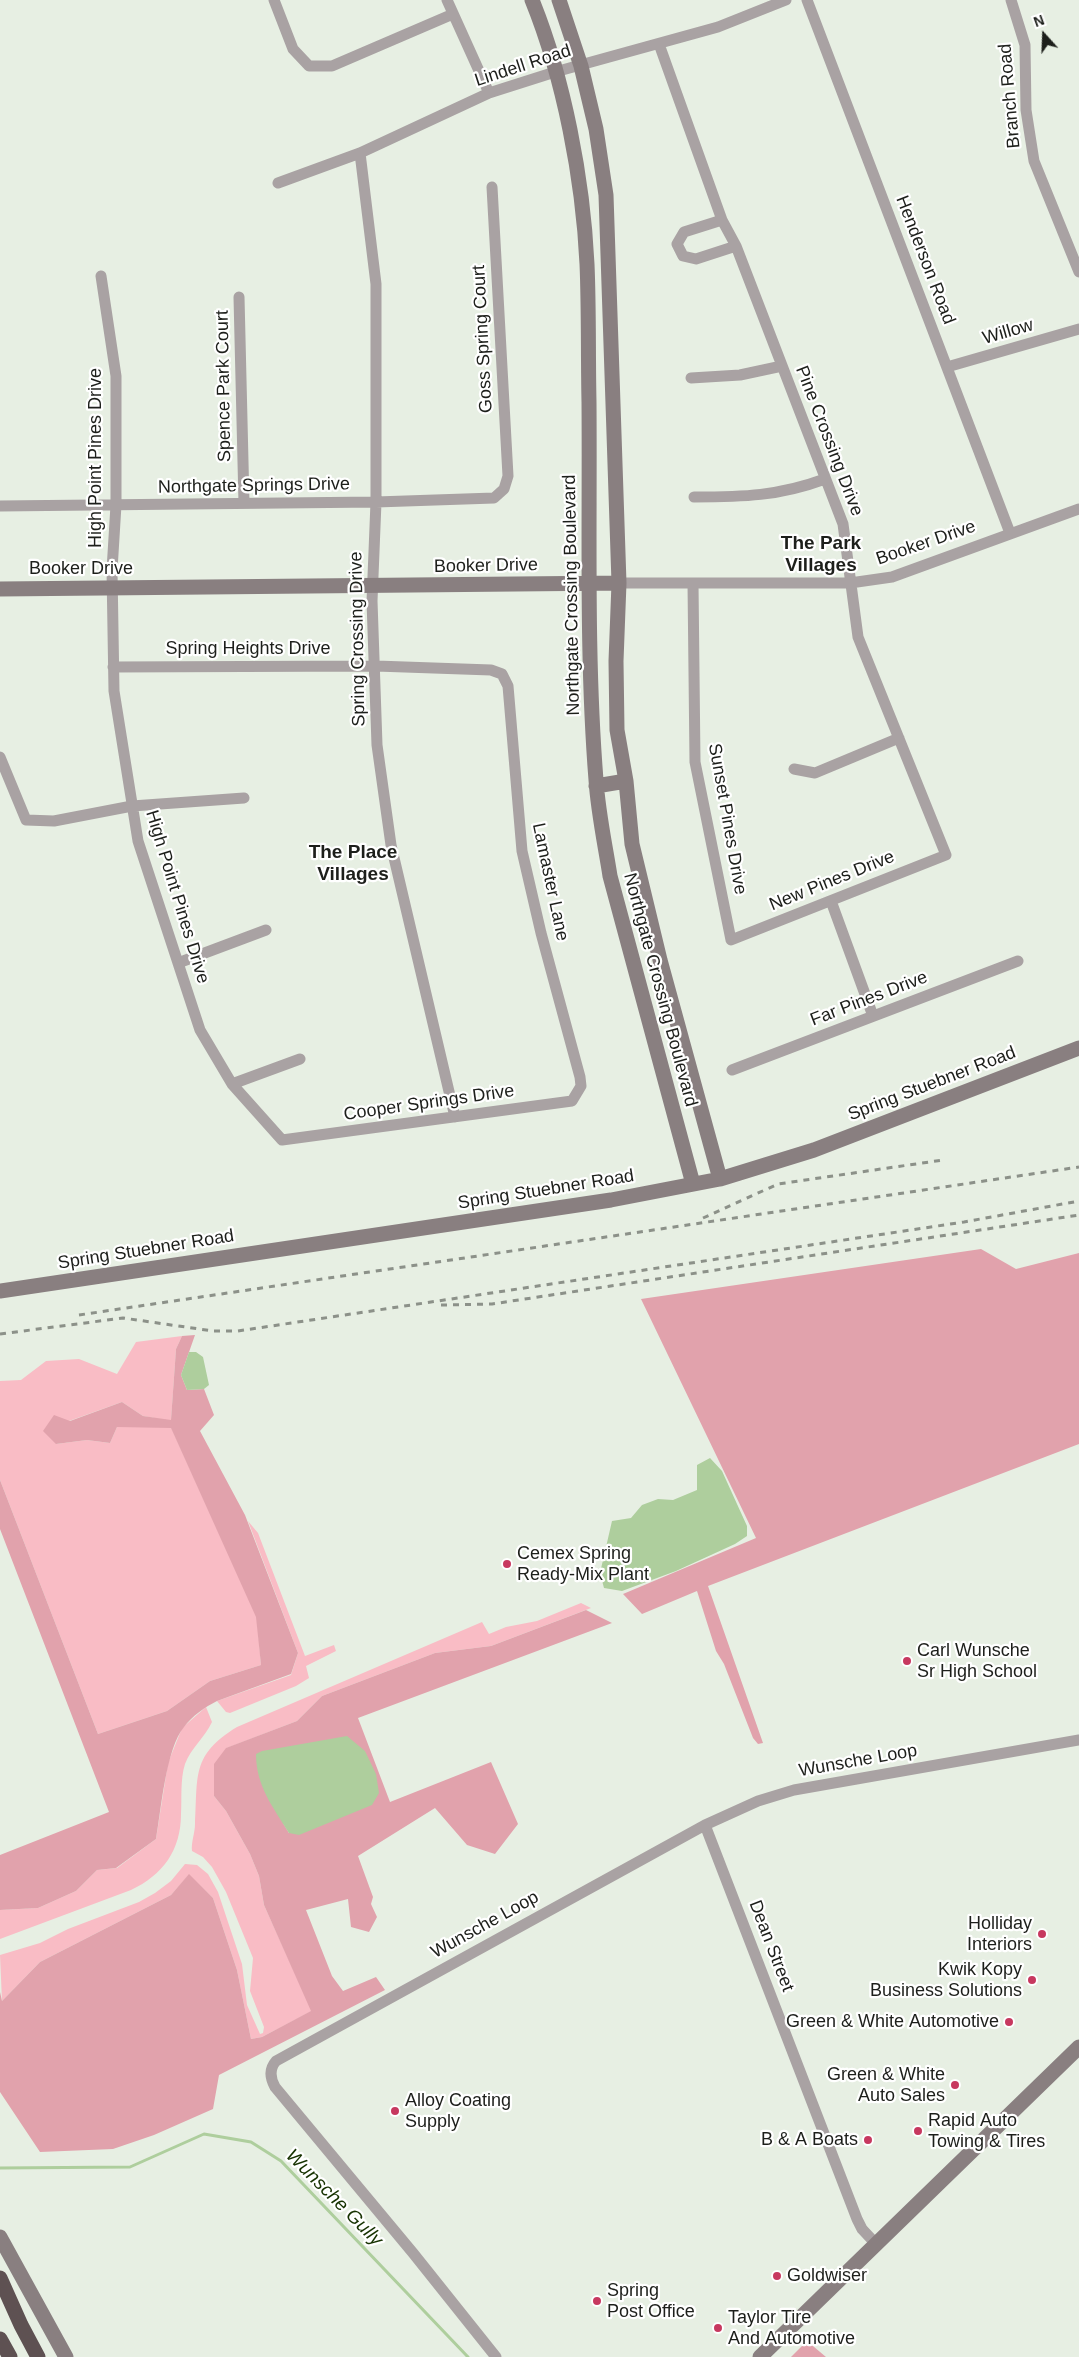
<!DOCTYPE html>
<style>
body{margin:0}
#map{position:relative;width:1079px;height:2357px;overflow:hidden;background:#e7efe3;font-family:Helvetica,sans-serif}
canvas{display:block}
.north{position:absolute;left:1019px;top:10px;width:50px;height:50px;-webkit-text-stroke:4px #fff;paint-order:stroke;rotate:340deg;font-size:14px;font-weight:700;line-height:20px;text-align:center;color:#1d1f1b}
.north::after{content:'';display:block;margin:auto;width:18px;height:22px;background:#1d1f1b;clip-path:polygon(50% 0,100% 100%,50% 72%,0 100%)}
</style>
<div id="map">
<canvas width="1079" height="2357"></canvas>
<div class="north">N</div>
</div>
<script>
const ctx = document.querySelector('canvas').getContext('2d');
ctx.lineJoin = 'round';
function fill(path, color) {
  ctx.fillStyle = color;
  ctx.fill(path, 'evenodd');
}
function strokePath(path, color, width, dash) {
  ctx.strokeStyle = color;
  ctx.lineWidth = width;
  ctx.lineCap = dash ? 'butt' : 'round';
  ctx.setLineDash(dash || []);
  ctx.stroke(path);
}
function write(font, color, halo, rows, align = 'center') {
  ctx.font = font + ' Helvetica,sans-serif';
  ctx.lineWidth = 4.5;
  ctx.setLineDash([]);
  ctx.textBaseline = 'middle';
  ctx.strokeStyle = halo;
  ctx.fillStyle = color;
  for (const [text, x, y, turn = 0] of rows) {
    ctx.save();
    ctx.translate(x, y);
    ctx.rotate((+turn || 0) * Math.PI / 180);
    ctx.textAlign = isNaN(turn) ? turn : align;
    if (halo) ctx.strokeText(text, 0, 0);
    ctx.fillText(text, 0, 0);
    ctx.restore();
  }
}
fill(new Path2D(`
 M182,1336L176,1349L171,1421L143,1416L122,1402L69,1421L56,1444L87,1440L110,1443L117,1427H171L257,1617L261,1665L210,1681L167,1711L98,1734L0,1480V1381L21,1380L46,1361L79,1359L117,1374L136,1342Z
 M248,1521L258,1533L305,1656L334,1645L336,1651L306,1666L309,1678L296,1686L230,1713L226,1712L217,1701L291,1675L298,1653Z
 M581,1603L591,1608L491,1646L435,1653L322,1696L297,1721L227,1748L214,1796L226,1811L250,1854L259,1876L264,1905L312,2011L262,2037L251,2039L237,1970L213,1898L189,1875L171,1895L40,1962L2,2001L0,1955L40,1943L68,1929L139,1902L155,1893L171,1881L185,1864L197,1865L208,1874L218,1892L242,1964L247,2005L260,2034L263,2033L264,2027L250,1991L253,1958L226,1892L212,1867L203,1857L192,1851C191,1842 195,1833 195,1824C198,1776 191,1755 237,1727L482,1622L489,1634L506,1627L537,1621Z
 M206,1707L212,1722C205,1737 191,1748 185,1764C180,1780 182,1798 181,1814C181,1850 163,1875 131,1890L0,1939V1910L38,1908L76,1891L97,1870L117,1868L156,1839L168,1763L182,1728Z`), '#f9bcc5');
fill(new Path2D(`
 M981,1249L1016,1269L1079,1253V1444L708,1586L763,1743L758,1744L753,1738L724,1664L716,1651L697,1591L642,1614L623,1594L756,1538L641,1299Z
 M195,1335L181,1375L187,1390L204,1389L214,1415L200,1431L245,1515L298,1653L291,1674L217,1701C205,1707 192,1716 184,1727C166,1748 161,1811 156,1839L116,1868L97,1870L76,1891L38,1908L0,1910V1855L109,1812L0,1529V1480L98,1734L167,1711L210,1681L261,1665L256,1617L171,1428L117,1427L110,1443L87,1440L56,1444L43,1431L54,1415L70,1421L122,1402L143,1416L171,1420L176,1349L182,1336Z
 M586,1610L612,1623L358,1718L390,1802L491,1762L518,1824L495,1854L467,1845L435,1808L358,1856L373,1897L371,1904L377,1917L369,1932L351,1927L348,1899L306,1910L332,1976L343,1991L376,1977L385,1990L219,2075L213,2109L154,2135L113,2149L40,2152L0,2092V1992L2,2001L40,1962L171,1895L189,1874L213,1898L237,1970L251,2039L262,2037L311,2011L264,1905L259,1876L250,1854L226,1811L214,1796V1764L226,1748L297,1721L322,1696L435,1653L491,1646ZM365,1751L289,1833L283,1823Z
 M807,2341L826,2357H791Z`), '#e1a2ac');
fill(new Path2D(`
 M189,1352H196L203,1357L209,1385L204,1389L187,1390L181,1375Z
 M710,1458L722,1471L747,1526V1536L735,1544L676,1571L622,1591L604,1588L600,1573L612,1521L631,1518L642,1505L658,1499L673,1500L697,1490V1465Z
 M347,1736L365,1751L376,1774L379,1793L372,1805L299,1835L289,1833C273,1807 256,1786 256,1754L262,1751Z`), '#aece9d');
strokePath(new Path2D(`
 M0,2168L130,2167L204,2134L251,2142L281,2161L468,2357`), '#aece9d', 3);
strokePath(new Path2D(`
 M274,0L293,49L309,66H332L453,14
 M447,0L489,93
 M807,0L1010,533
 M1011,0L1025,45L1026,110L1034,161L1079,272
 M659,44L722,220L736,246L843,524L858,637L946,855L731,940L695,762L693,583
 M360,153L376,284V502L372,601L377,745L391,845L455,1117
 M278,183L360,153L489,93L555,72L718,27L786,0
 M722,220L684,232L677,244L683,256L696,259L736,246
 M101,276L116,376V505L112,570L114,691L138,841L200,1030L232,1084L282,1140L572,1101L581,1086L580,1077L541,933L522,851L508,686L502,674L491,670L376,666L113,667
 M239,297L244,503
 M947,367L1079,329
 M691,378L740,375L782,366
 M694,497C743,497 779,496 825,479
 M0,506L376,502L494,498L504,489L508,476L492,187
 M619,583H850L892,577L1079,509
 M0,757L26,820L54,821L132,806L244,798
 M794,769L815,773L899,738
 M831,901L873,1016
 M178,963L266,930
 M732,1070L1018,961
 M232,1084L300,1059
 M705,1825L857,2219L862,2229L876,2244
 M496,2357L413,2253L275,2087C270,2078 269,2069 276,2061L705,1825L758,1801L794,1790L1079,1740`), '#a9a2a3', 11);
strokePath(new Path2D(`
 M532,0C564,79 583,179 587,264C589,310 588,356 589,402C590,528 586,654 596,780C598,812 605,844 610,876L693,1184
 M559,0L581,66L596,129L606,195L619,583L616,661L617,730L626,781L632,844L660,960L720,1179
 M0,589L619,583
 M596,786L626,781
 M0,1291L611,1200L720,1179L814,1150L1079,1048
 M0,2237L66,2357
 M760,2357L1079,2047`), '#897f80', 15);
strokePath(new Path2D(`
 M0,2278L21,2325L38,2357
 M0,2339L10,2357`), '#5e5152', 15);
strokePath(new Path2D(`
 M703,1218L778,1184L943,1160
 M441,1305L492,1304L1079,1215
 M79,1315L1079,1167
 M0,1334L123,1318L213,1331H238L964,1222L1079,1201`), '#8c9189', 3, [6, 6]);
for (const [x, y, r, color] of [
 [507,1564,5,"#c7385f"],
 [907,1661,5,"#c7385f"],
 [1042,1934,5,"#c7385f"],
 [1032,1980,5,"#c7385f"],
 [1009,2022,5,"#c7385f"],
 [955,2085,5,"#c7385f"],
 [395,2111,5,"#c7385f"],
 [918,2131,5,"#c7385f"],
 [868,2140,5,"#c7385f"],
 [777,2276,5,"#c7385f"],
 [597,2301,5,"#c7385f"],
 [718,2328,5,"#c7385f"]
]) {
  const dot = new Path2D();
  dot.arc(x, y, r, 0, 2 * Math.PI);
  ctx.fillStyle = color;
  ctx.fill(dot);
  strokePath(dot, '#fff', 2);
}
write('18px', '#1d1f1b', '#fff', [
 ["Lindell Road",523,66,-18],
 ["Branch Road",1010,96,-95],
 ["Henderson Road",925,260,69],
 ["Willow",1008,332,-16],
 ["Goss Spring Court",483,339,-93],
 ["Spence Park Court",224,386,-91],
 ["Pine Crossing Drive",829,441,69],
 ["High Point Pines Drive",96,458,-90],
 ["Northgate Springs Drive",254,486,-1],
 ["Booker Drive",926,543,-19],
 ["Booker Drive",486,566,-1],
 ["Booker Drive",81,569],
 ["Northgate Crossing Boulevard",572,595,-91],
 ["Spring Crossing Drive",358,639,-91],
 ["Spring Heights Drive",248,649],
 ["Sunset Pines Drive",727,819,80],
 ["New Pines Drive",832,881,-22],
 ["Lamaster Lane",550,882,78],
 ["High Point Pines Drive",177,897,73],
 ["Northgate Crossing Boulevard",660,990,75],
 ["Far Pines Drive",869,999,-21],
 ["Spring Stuebner Road",932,1084,-21],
 ["Cooper Springs Drive",429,1103,-8],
 ["Spring Stuebner Road",546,1190,-9],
 ["Spring Stuebner Road",146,1250,-9],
 ["Wunsche Loop",858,1761,-10],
 ["Wunsche Loop",485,1925,-29],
 ["Dean Street",771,1946,69]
]);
write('18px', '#1d1f1b', '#fff', [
 ["Cemex Spring",517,1554],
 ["Ready-Mix Plant",517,1575],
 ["Carl Wunsche",917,1651],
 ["Sr High School",917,1672],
 ["Holliday",1032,1924,"right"],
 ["Interiors",1032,1945,"right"],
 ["Kwik Kopy",1022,1970,"right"],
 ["Business Solutions",1022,1991,"right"],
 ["Green & White Automotive",999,2022,"right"],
 ["Green & White",945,2075,"right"],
 ["Auto Sales",945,2096,"right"],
 ["Alloy Coating",405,2101],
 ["Supply",405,2122],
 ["Rapid Auto",928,2121],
 ["Towing & Tires",928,2142],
 ["B & A Boats",858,2140,"right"],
 ["Goldwiser",787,2276],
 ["Spring",607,2291],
 ["Post Office",607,2312],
 ["Taylor Tire",728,2318],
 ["And Automotive",728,2339]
], 'left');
write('bold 19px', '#1d1f1b', '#fff', [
 ["The Park",821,544],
 ["Villages",821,566],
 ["The Place",353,853],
 ["Villages",353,875]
]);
write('italic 19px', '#163200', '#fff', [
 ["Wunsche Gully",334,2198,45]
]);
</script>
